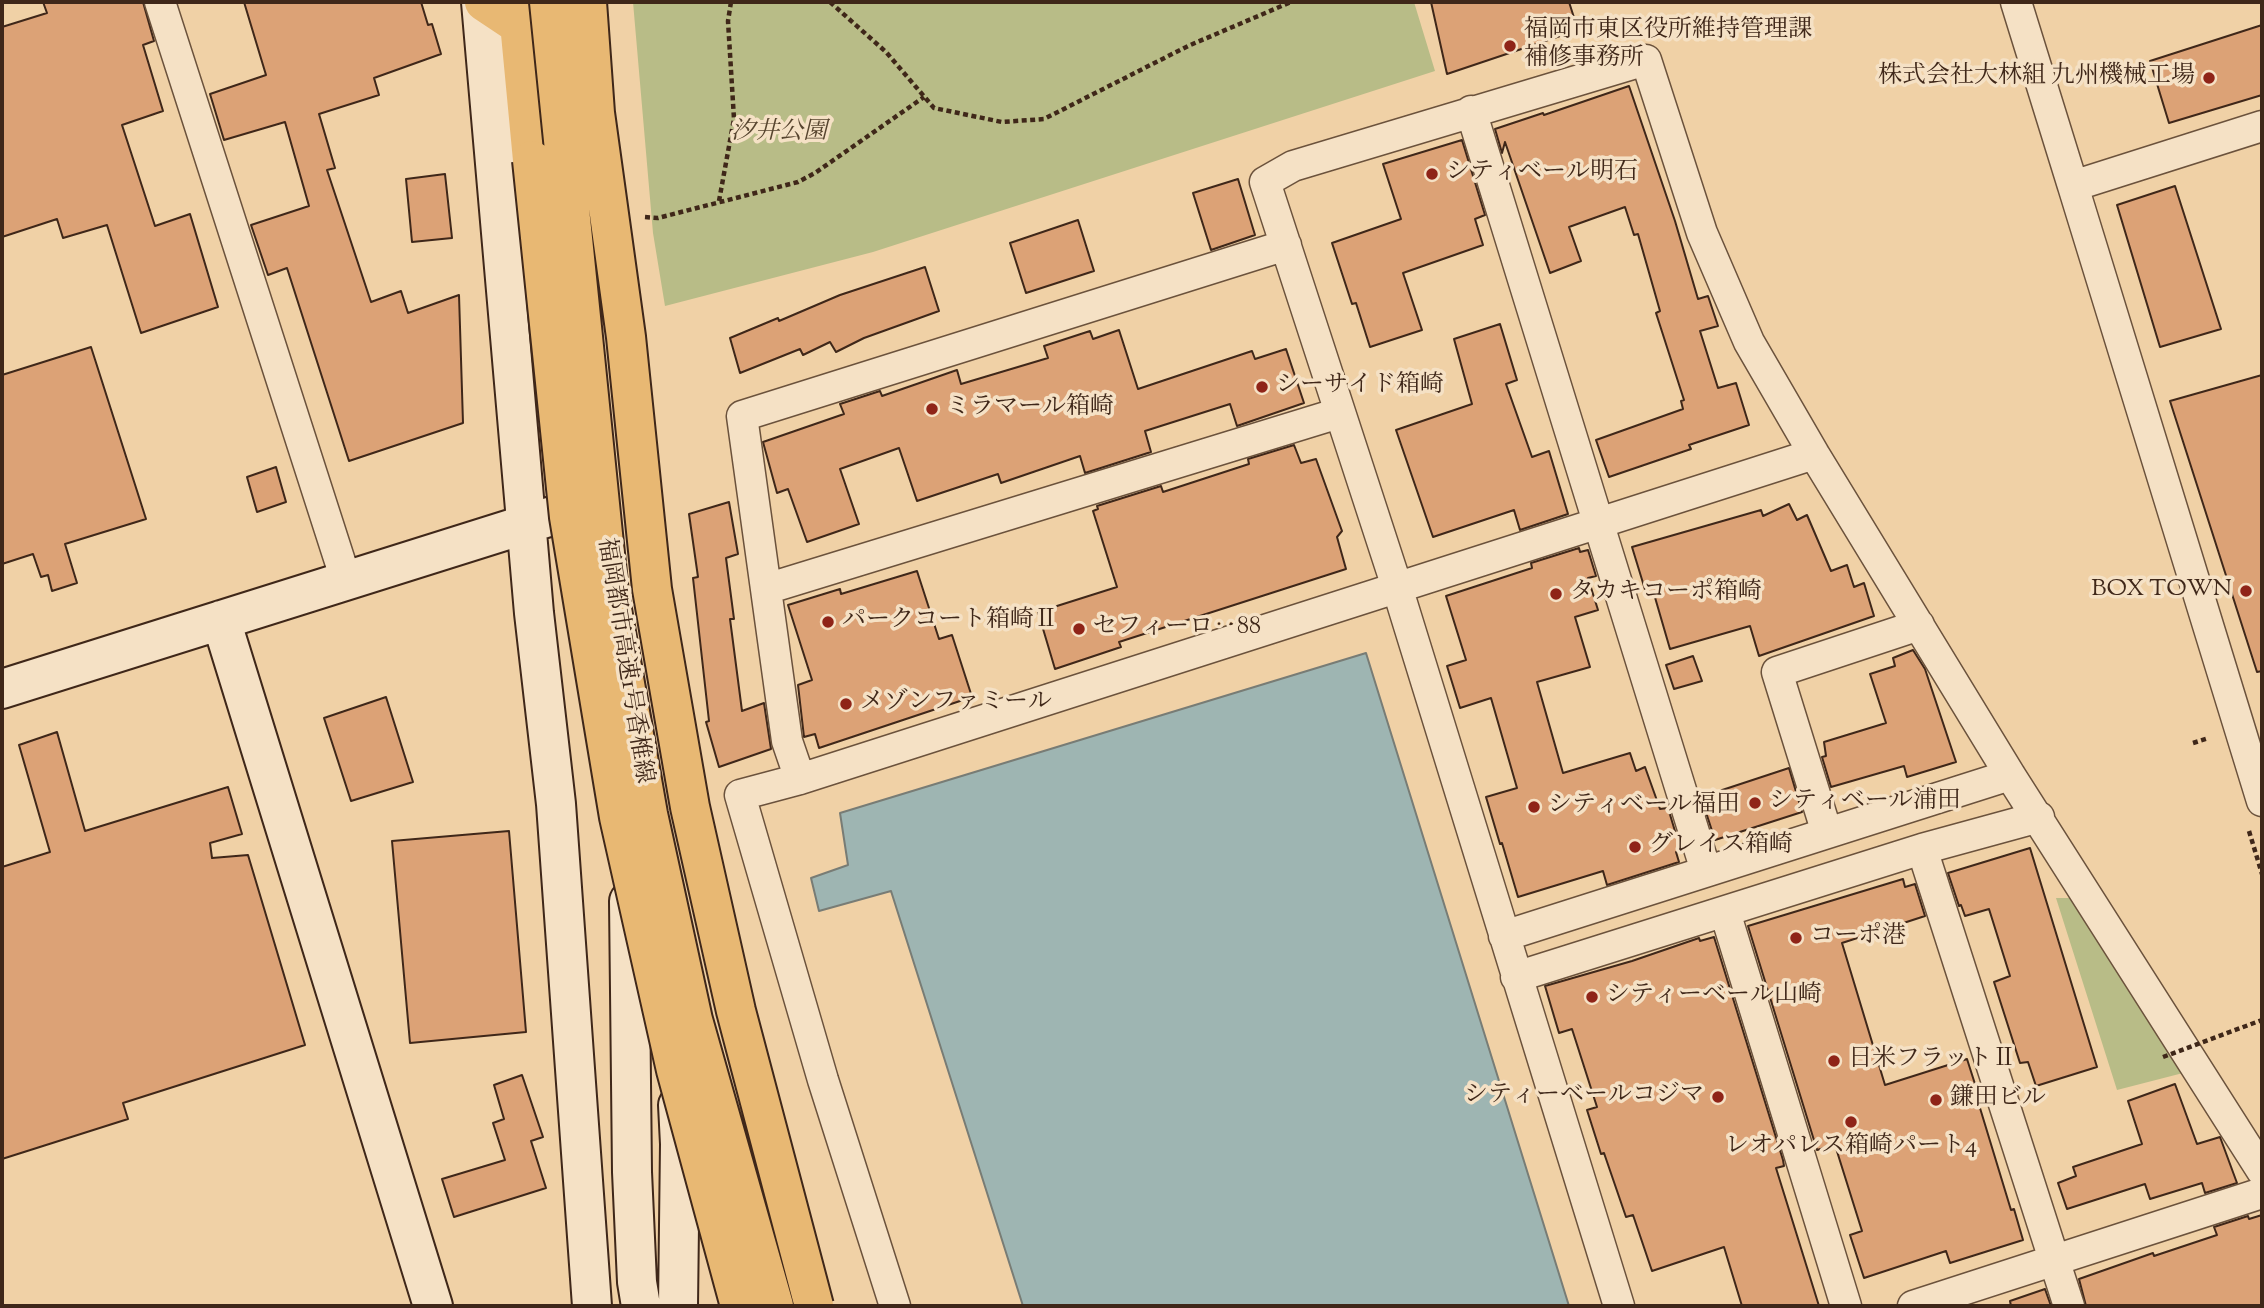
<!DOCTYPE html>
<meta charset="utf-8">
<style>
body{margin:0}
#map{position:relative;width:2264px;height:1308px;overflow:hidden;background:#f0d1a6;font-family:"Sorts Mill Goudy",serif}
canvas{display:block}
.frame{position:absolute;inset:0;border:4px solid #3f2719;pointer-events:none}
</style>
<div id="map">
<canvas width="2264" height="1308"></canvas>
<div class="frame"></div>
</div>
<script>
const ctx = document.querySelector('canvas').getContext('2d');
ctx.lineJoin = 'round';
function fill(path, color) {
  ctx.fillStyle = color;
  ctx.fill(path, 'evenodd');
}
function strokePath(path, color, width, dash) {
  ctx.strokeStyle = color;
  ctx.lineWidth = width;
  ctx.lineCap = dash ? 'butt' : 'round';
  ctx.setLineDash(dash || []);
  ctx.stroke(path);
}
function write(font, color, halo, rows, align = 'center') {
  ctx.font = font + ' "Sorts Mill Goudy","Noto Serif JP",serif';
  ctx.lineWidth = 7;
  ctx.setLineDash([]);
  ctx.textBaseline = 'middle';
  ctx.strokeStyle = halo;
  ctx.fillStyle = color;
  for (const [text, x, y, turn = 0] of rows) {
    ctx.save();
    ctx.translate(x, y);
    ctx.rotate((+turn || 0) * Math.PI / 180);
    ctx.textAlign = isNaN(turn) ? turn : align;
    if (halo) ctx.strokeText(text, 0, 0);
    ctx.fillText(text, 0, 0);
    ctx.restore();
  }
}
fill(new Path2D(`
 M633,2H1414L1435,71L873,252L665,306L653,233Z
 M2056,898H2073L2183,1073L2117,1090Z`), '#b8bc87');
const water = new Path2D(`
 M1366,653L1569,1306H1023L891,891L819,911L811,878L848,865L840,813Z`);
fill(water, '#9eb5b2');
strokePath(water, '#787c75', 2);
const building = new Path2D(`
 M43,2H143L154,41L143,45L163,111L122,125L155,226L190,214L218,307L141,333L107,225L63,238L57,219L2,237V27L47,13Z
 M244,2H421L428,25L432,24L441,54L374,78L379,95L319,114L335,168L327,170L371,302L401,291L408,313L459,295L463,423L349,461L287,268L268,275L251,225L309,206L285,122L224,140L210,94L266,75Z
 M1431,2H1569L1578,30L1447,74Z
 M2262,25V95L2169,123L2150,61Z
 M1629,86L1675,221L1698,299L1708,296L1718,326L1700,331L1718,388L1736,383L1749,425L1689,445L1691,449L1609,477L1596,440L1683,409L1681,401L1684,400L1656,313L1660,311L1638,234L1634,235L1625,207L1569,227L1581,261L1550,273L1505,142L1502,153L1495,129L1543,113L1544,115Z
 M1462,140L1485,215L1475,219L1483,245L1403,273L1422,330L1370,347L1356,303L1352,304L1332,243L1401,219L1383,164Z
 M445,174L452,238L412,242L406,179Z
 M1238,179L1255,235L1211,250L1193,193Z
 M2175,186L2221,329L2160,347L2117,205Z
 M1078,220L1094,271L1026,293L1010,243Z
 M925,267L939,311L864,338L836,352L830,342L803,355L800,349L740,373L730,338L778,318L779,321L840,295Z
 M1500,324L1517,380L1506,384L1532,457L1549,451L1568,514L1520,530L1514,510L1433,537L1396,430L1472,404L1454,339Z
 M1119,330L1138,389L1252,351L1255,359L1286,349L1304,403L1237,426L1230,404L1145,431L1151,452L1085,473L1080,456L1001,483L998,474L917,501L899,448L840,469L859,524L807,542L788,489L777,493L763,442L844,414L840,404L880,391L882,396L957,370L961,384L1048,358L1044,346L1090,331L1093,339Z
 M91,347L146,519L65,544L77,583L52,591L48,575L41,577L33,554L2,564V375Z
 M2262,375V671L2257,672L2170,401Z
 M1294,445L1301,463L1316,459L1342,531L1337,537L1346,569L1119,642L1121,647L1055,669L1038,612L1117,587L1093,511L1098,509L1097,506L1161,486L1163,492L1249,464L1248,459Z
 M276,467L286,502L257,512L247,477Z
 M729,502L738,554L726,558L734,619H730L742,711L764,703L771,749L719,767L706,722L709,721L693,578L698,577L689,514Z
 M1789,504L1797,520L1807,515L1831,571L1847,565L1854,587L1864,583L1874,616L1759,656L1750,626L1670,649L1654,594L1647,596L1632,547L1761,510L1763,516Z
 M1579,548L1580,552L1588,550L1596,576L1588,578L1598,610L1575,617L1590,667L1537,682L1563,773L1630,753L1636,771L1645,767L1660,809L1668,808L1681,851L1676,852L1679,862L1607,885L1603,871L1518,897L1502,843L1500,844L1486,797L1517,788L1491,698L1460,708L1447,666L1466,660L1446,596L1532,568L1531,563Z
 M917,571L939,639L952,635L972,697L819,748L815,734L804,737L798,685L812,680L788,605L840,589L841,594Z
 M1913,650L1925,669L1956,762L1907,777L1904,766L1831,787L1822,757L1826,756L1824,742L1886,723L1870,674L1895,666L1893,658Z
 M1693,656L1702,681L1674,689L1666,665Z
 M386,697L413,782L351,801L324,718Z
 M57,732L85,831L228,787L242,834L210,843L212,858L248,855L305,1045L123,1103L128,1119L2,1159V867L50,852L19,745Z
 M1789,768L1802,812L1715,840L1701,797Z
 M509,831L526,1032L410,1043L392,841Z
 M2030,848L2097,1067L2036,1086L2028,1062L2020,1063L1994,982L2010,976L1989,909L1965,916L1961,905L1959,906L1948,873Z
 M1903,879L1905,887L1915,884L1925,916L1842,943L1885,1085L1967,1059L1975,1084L1973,1085L2011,1210L2014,1209L2023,1240L1950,1263L1946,1251L1864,1278L1850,1235L1862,1231L1835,1145L1817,1150L1748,926Z
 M1714,937L1783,1160L1784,1166L1776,1168L1819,1306H1742L1724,1247L1652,1271L1633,1215L1626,1217L1604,1153L1601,1154L1587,1110L1597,1107L1572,1029L1559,1033L1545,986L1632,961L1699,938L1700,941Z
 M522,1075L543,1137L531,1141L546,1188L454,1217L442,1179L505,1160L493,1123L504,1119L494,1085Z
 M2175,1084L2197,1144L2220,1137L2237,1183L2205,1193L2202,1183L2150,1199L2145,1184L2067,1209L2058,1183L2076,1176L2073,1167L2142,1144L2128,1101Z
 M2262,1215V1306H2086L2079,1279L2153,1253L2154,1256L2217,1235L2214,1227L2248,1216L2249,1219Z
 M2045,1289L2051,1306H2011L2010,1301Z`);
fill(building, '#dca276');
strokePath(building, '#3f2719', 2);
const street = new Path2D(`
 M160,2L346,580
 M2016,2L2073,186
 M1471,111L1706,871
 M2262,126L2073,186L2262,801
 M766,589L1339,413
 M800,779L787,741L742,416L1286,245
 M1827,833L1777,672L1919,625
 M1922,849L2069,1306
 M1725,912L1846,1306
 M1504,936L2010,775
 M1516,977L1922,849L2039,817
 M895,1306L823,1080L740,795L800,779L1814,454
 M1619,1306L1397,587L1265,182L1293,166L1646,60L1702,233L1749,342L1814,454L2010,775L2262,1171
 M1913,1306L2262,1193`);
const secondary = new Path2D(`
 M481,2L534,613L556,804L592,1306
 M221,620L433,1306
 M2,689L552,516
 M629,901L632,1172L637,1282L641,1306
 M678,1306L680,1144L678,1105`);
const highway = new Path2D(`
 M484,2L520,26
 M517,2L532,160`);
strokePath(street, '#6b523c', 33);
strokePath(secondary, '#3f2719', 42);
strokePath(highway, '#3f2719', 42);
strokePath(new Path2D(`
 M830,2L886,52L934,108L1002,122L1044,119L1188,46L1291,2
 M719,201L734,119L728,21L731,2
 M645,217L658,218L798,182L815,173L924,97
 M2193,743L2209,738
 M2249,831L2262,874`), '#3f2719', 4.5, [5, 3.5]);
strokePath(street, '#f5e1c5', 30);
strokePath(secondary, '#f5e1c5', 38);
strokePath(highway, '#e8b873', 38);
const highwayBridge = new Path2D(`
 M549,2L609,593L648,814L693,1020L774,1306
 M587,2L595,113L626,337L652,589L690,807L736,1011L814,1306
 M532,160L569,517L619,817L676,1070L740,1306`);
strokePath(highwayBridge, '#3f2719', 42, []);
strokePath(new Path2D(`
 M2163,1057L2262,1020`), '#3f2719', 4.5, [5, 3.5]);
strokePath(highwayBridge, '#e8b873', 38);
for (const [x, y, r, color] of [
 [1510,46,7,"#8f2418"],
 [2209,78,7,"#8f2418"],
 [1432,174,7,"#8f2418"],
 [1262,387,7,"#8f2418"],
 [932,409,7,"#8f2418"],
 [2246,591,7,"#8f2418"],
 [1556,594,7,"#8f2418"],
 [828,622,7,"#8f2418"],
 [1079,629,7,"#8f2418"],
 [846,704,7,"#8f2418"],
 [1755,803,7,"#8f2418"],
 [1534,807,7,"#8f2418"],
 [1635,847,7,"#8f2418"],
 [1796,938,7,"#8f2418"],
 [1592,997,7,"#8f2418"],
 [1834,1061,7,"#8f2418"],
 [1718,1097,7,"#8f2418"],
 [1936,1100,7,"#8f2418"],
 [1851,1122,7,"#8f2418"]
]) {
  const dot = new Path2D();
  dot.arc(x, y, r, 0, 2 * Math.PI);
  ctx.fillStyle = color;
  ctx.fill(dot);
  strokePath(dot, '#f5e1c5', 2.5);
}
write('24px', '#3f2719', '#f5e1c5', [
 ["福岡市東区役所維持管理課",1524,32],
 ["補修事務所",1524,60],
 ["株式会社大林組 九州機械工場",2195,78,"right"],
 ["シティベール明石",1446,174],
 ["シーサイド箱崎",1276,387],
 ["ミラマール箱崎",946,409],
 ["BOX TOWN",2232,591,"right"],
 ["タカキコーポ箱崎",1570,594],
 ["パークコート箱崎Ⅱ",842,622],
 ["セフィーロ‥88",1093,629],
 ["メゾンファミール",860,704],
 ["シティベール浦田",1769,803],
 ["シティベール福田",1548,807],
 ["グレイス箱崎",1649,847],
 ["コーポ港",1810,938],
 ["シティーベール山崎",1606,997],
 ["日米フラットⅡ",1848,1061],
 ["シティーベールコジマ",1704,1097,"right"],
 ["鎌田ビル",1950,1100],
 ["レオパレス箱崎パート4",1851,1148,"center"]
], 'left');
write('italic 24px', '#57452f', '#f5e1c5', [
 ["汐井公園",779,134]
]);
write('24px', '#3f2719', '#f5e1c5', [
 ["福岡都市高速1号香椎線",623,661,81]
]);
</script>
